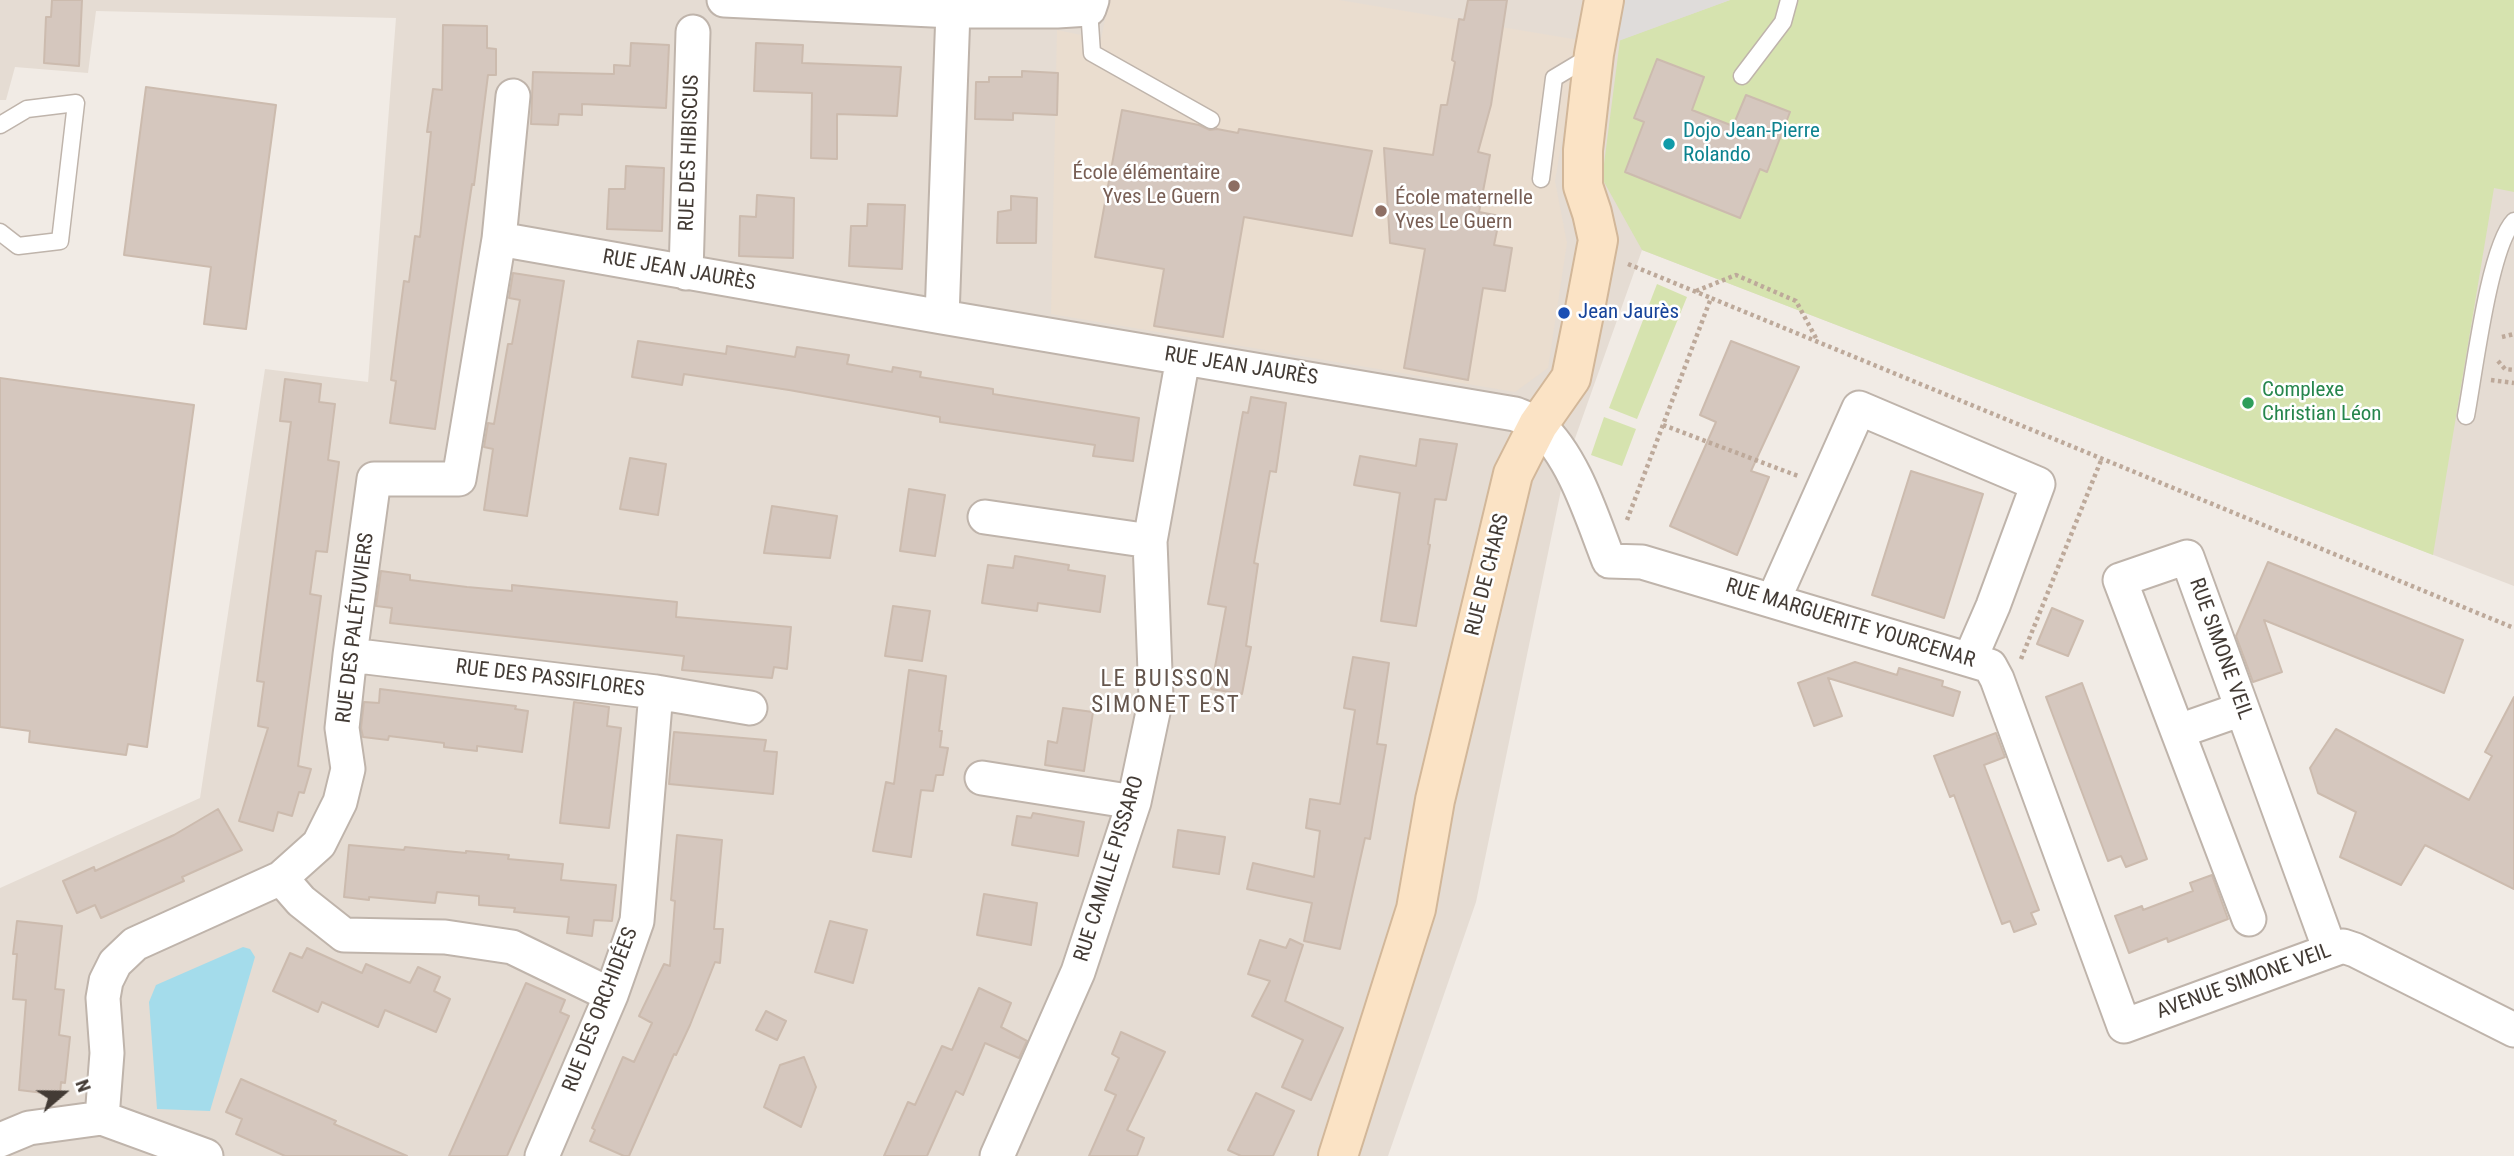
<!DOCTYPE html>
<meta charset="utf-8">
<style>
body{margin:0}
#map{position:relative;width:2514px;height:1156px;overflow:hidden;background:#f1ebe5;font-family:"Roboto Condensed",sans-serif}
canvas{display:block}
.north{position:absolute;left:28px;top:1058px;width:70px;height:70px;-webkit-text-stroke:5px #fff;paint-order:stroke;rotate:70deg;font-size:19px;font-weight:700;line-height:28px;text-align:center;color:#433b35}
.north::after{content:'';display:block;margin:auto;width:24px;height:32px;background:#433b35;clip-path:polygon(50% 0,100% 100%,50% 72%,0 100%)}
</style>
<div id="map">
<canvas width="2514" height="1156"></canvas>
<div class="north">N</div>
</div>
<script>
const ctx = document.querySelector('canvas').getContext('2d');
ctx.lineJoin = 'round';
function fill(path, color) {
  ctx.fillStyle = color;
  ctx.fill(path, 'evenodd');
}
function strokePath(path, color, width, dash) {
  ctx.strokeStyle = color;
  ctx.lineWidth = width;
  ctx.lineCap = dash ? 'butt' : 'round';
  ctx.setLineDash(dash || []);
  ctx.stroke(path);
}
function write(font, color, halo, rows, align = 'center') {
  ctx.font = font + ' "Roboto Condensed",sans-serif';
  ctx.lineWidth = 5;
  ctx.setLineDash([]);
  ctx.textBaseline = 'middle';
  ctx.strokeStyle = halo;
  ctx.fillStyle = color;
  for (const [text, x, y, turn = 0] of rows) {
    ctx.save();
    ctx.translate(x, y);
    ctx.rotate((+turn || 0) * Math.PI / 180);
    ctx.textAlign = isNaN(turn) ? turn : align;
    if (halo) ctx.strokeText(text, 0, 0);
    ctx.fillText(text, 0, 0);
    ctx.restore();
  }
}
fill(new Path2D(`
 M0,0H2514V586L1642,250L1567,461L1476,902L1388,1156H0V888L200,798L265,369L368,382L396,18L96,11L88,73L15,67L6,100H0Z`), '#e5dcd3');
fill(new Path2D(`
 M1109,0H1339L1579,40L1555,181L1567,243L1548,368L1515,392L1051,314L1057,30L1101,39Z`), '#eaddcf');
fill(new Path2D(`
 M1730,0H2514V192L2494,188L2433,555L1642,250L1604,182V164L1620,40Z
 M1657,284L1687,297L1637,419L1609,408Z
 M1604,417L1636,429L1622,466L1591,455Z`), '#d6e3af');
fill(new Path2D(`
 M1622,0H1730L1613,43Z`), '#dfdcda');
fill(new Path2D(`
 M243,947L250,949L255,957L210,1111L157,1109L149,1002L156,985Z`), '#a4dceb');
const building = new Path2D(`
 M52,0H82L79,66L44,63L46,17H51Z
 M1468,0H1507L1491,105L1478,152L1490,155L1479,212L1500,216L1494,245L1512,248L1505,291L1483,288L1468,380L1404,368L1425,249L1390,243L1384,148L1433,155L1441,105H1447L1455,62L1452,60L1459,19L1464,20Z
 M443,25L487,26V48L496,49V75H488L474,185L472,184L435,429L390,423L396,381L391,380L404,281L409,282L415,236L420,237L431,132H427L433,89L442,90Z
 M631,43L669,45L666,108L582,104V115L559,114L558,125L531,124L533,72L614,74V65L630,66Z
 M756,43L803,45L802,63L901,67L897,116L837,114V159L811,158L812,93L754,91Z
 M1657,59L1704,77L1692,110L1733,126L1746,95L1790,112L1767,172L1760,169L1740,218L1625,172L1644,122L1634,118Z
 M1022,71L1058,73L1057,115L1013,113V120L975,119L976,82H989V77H1022Z
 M146,87L276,105L246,329L204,324L211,267L124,255Z
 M1122,110L1199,125L1210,130L1217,129L1238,133L1239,129L1372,151L1352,236L1244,217L1223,337L1154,326L1164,269L1095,257Z
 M626,166L664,168L662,231L607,229L609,189H625Z
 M757,195L794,198L793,258L739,256L740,216L756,217Z
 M1011,196L1037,198L1036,243H997L998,212L1011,210Z
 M868,204L905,205L902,269L849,266L851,226H867Z
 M513,273L564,281L527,516L484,510L493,449L484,447L488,423L494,424L508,344H512L520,300L509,298Z
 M638,341L726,354L727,346L795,357L797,347L849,355L847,364L892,372L893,367L921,372L920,377L993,389V394L1139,418L1133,461L1093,456L1095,445L940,422V417L789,390L684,374L682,385L632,377Z
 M1731,341L1799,367L1751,471L1769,477L1737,555L1670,526L1716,422L1700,415Z
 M0,378L194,405L147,747L128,744L126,755L29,742L30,731L0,727Z
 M285,379L321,384L319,402L335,404L328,460L339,462L327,552L316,551L310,594L321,596L298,766L311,769L304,793L299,792L292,816L278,812L273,831L239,821L268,728L258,726L264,682L257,681L291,422L280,421Z
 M1251,397L1286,403L1276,472L1270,471L1254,563L1258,564L1246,646L1251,647L1242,694L1211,689L1226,607L1208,604L1243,412L1248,413Z
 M1420,439L1457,444L1446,500L1435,499L1428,544L1430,545L1416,626L1381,621L1400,493L1354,485L1360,456L1416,466Z
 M630,458L666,464L658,515L620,509Z
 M1911,471L1983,494L1944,618L1872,595Z
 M909,489L945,495L935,556L900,551Z
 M772,506L837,516L830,558L764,553Z
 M1015,556L1069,565L1068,570L1105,576L1100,612L1038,603L1037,611L982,603L988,565L1013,568Z
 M2268,562L2463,640L2444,693L2264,620L2282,672L2253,682L2236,636Z
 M381,571L410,575V580L467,587L512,591V585L677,602L676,617L791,627L787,669L774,667L772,678L682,670L684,656L390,623L392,608L376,606Z
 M893,606L930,611L922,661L885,656Z
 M2052,608L2083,621L2068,656L2037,644Z
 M1353,657L1389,663L1377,744L1386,745L1370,839L1365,838L1340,949L1304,941L1312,903L1247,889L1253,863L1314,877L1320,831L1306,828L1310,799L1340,804L1355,710L1344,708Z
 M1855,662L1897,675L1899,668L1943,681L1942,686L1960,692L1953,716L1828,678L1842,716L1814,726L1798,683Z
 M909,670L946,676L939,731H942L940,747L948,748L943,775H936L933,791L921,790L911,857L873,851L886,782L894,784Z
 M2082,683L2147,859L2126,867L2121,856L2108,861L2046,697Z
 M380,689L516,706L515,709L528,711L522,752L477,746V751L444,747V743L389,736L388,740L363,737L361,728L364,702L379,703Z
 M2514,697V889L2425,845L2401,885L2340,857L2356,812L2318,793L2310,768L2336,729L2469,800L2492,756L2485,752Z
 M574,702L609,707L607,726L621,728L609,828L560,823Z
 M1063,708L1093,712L1084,771L1045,765L1048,741L1057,743Z
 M674,732L766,740L764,751L777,752L773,794L669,784Z
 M1996,733L2005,757L1984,765L2039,910L2031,913L2036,924L2014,932L2010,921L2002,924L1954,795L1950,797L1934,756Z
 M218,809L242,850L182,877L184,881L101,918L95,905L77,913L63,881L94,867L95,871L174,835Z
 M1033,813L1084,822L1078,856L1012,845L1017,816L1031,818Z
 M1178,830L1225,837L1219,874L1173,867Z
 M677,835L722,840L714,929H723L720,963L715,962L690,1025L676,1055L674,1054L629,1156H624L590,1141L595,1130L592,1128L623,1057L634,1062L652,1023L639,1016L664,964L670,966L675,901L671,900Z
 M349,845L404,850L405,847L466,853V851L509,855L508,859L563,864L561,880L616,885L612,921L594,920L592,936L567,933L569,917L514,912L515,908L479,905V896L437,892L435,903L369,897V900L344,897Z
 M2212,875L2228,919L2168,942L2167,938L2129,953L2115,916L2142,906L2143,910L2193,891L2190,883Z
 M984,894L1037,903L1031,945L977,935Z
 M17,921L62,926L55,989L64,990L59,1035L70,1037L65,1083L61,1082L60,1095L19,1090L26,1000L13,999L17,954H13Z
 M830,921L867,930L853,983L815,972Z
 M1290,939L1303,945L1285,1001L1343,1028L1311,1100L1282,1087L1303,1040L1252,1016L1270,981L1248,974L1260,940L1286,948Z
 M307,948L362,973L366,964L410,983L418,967L440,977L434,991L450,999L436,1032L385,1010L378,1027L322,1002L318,1012L273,991L290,953L302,958Z
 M526,983L565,1000L560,1012L569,1016L547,1066L507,1156H449Z
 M979,988L1011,1003L1001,1027L1027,1041L1019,1058L985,1043L963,1095L956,1091L927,1156H884L908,1102L915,1105L942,1046L952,1050Z
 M766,1011L786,1021L777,1040L756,1030Z
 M1121,1032L1165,1052L1127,1130L1144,1138L1137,1156H1089L1116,1095L1105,1090L1119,1058L1112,1054Z
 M804,1057L816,1087L801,1127L764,1107L780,1065Z
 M241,1079L336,1121L334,1124L407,1156H285L236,1134L242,1119L226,1112Z
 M1256,1093L1294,1111L1273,1156H1241L1228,1150Z`);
fill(building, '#d5c7be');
strokePath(building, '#ccbbae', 2);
const lane = new Path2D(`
 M1089,9L1092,53L1211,120
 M1742,76L1783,22L1789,0
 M0,125L27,109L76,103L60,241L18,246L0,232
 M1541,179L1554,78L1589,57
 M2466,416C2474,374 2489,247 2514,221`);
const street = new Path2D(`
 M724,0L953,11L942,317
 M953,11H1057L1089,9L1092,0
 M499,239L942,317L1515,414C1522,417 1533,420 1539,426C1574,457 1592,518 1609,561L1642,562L1990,666L1997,679L2124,1026L2343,946L2355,950L2514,1030
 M686,273L693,32
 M985,517L1150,541
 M1773,601L1859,408L2038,484L1993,606L1970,659
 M350,655L656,692L750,708
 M2179,731L2242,709
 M982,778L1134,802
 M281,878L301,901L344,935L445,937L512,947L611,995
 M2249,919L2120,580L2187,557L2330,950
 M102,1118L107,1053L103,998L106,981L115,963L135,944L281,878L319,844L340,802L348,769L342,728L350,655L374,479H459L499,239L513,96
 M0,1140L29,1128L102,1118L206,1156
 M542,1156L611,995L637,921L656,692
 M997,1156L1078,972L1134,802L1156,698L1150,541L1183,358`);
const secondary = new Path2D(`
 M1338,1156L1416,909L1435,800L1513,474L1538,425L1571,378L1584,314L1598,240L1592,213L1583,186V150L1594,54L1604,0`);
strokePath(lane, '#bfb4ab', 19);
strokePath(street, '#bfb4ab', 37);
strokePath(secondary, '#d2b799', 42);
strokePath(new Path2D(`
 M1628,264L1711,298
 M1696,291L1736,275L1796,301L1817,340
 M2502,337L2514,334
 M2498,361L2505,369L2514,370
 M2491,380L2514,383
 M1663,425L1798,476
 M1627,520L1711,298L2514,628
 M2021,659L2102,458`), '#bda99a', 4.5, [3.5, 3.5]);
strokePath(lane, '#fff', 16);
strokePath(street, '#fff', 33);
strokePath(secondary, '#fbe3c5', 38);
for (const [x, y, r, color] of [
 [1669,144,7,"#0f9aa8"],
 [1234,186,7,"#8d6e63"],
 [1381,211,7,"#8d6e63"],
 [1564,313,7,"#1a4fb4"],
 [2248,403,7,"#2e9e5b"]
]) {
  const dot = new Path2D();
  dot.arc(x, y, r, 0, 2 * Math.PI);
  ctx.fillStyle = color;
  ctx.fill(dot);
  strokePath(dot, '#fff', 2.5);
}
write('21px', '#0d838f', '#fff', [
 ["Dojo Jean-Pierre",1683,132],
 ["Rolando",1683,156]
], 'left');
write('21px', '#433b35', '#fff', [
 ["RUE DES HIBISCUS",690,153,-88],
 ["RUE JEAN JAURÈS",679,271,10],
 ["RUE JEAN JAURÈS",1241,367,9],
 ["RUE DE CHARS",1488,575,-76],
 ["RUE MARGUERITE YOURCENAR",1850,624,17],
 ["RUE DES PALÉTUVIERS",356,628,-83],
 ["RUE SIMONE VEIL",2220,649,70],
 ["RUE DES PASSIFLORES",550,679,7],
 ["RUE CAMILLE PISSARO",1110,869,-73],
 ["AVENUE SIMONE VEIL",2244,982,-20],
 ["RUE DES ORCHIDÉES",601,1010,-69]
]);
write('21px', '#785e54', '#fff', [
 ["École élémentaire",1220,174],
 ["Yves Le Guern",1220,198],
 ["École maternelle",1395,199,"left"],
 ["Yves Le Guern",1395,223,"left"]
], 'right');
write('21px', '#164399', '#fff', [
 ["Jean Jaurès",1578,313]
], 'left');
write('21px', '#27864d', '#fff', [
 ["Complexe",2262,391],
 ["Christian Léon",2262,415]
], 'left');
ctx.letterSpacing = '2px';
write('23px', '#65564d', '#fff', [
 ["LE BUISSON",1166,680],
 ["SIMONET EST",1166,706]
]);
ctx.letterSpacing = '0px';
</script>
